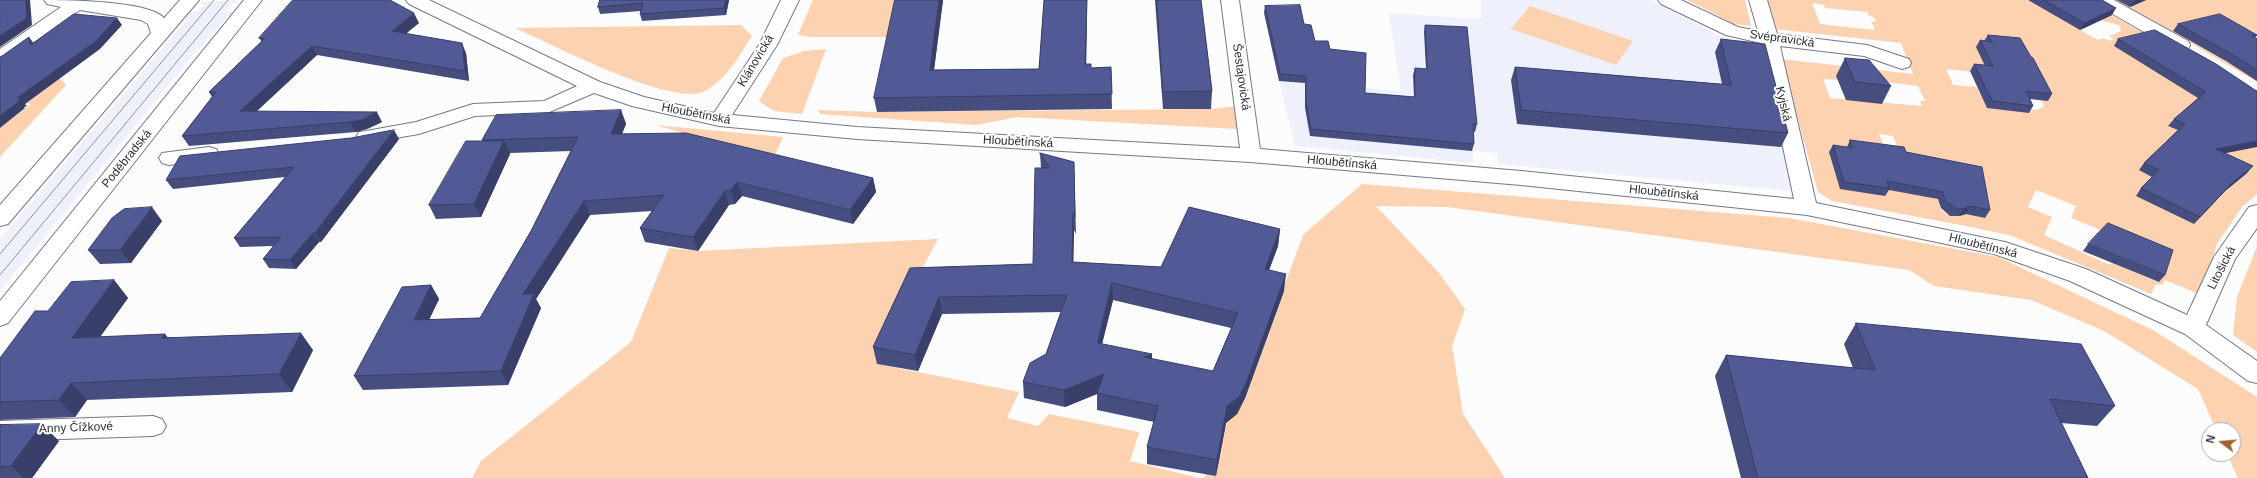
<!DOCTYPE html>
<meta charset="utf-8">
<style>
body{margin:0}
#map{position:relative;width:2257px;height:478px;overflow:hidden;background:#fcfcfc;font-family:Helvetica,sans-serif}
canvas{display:block}
.north{position:absolute;left:2201px;top:422px;width:40px;height:40px;box-sizing:border-box;background:#fff;border:1px solid #abacaf;border-radius:50%;rotate:286deg;font-size:11px;font-weight:700;line-height:16px;text-align:center;color:#2d2f36}
.north::after{content:'';display:block;margin:auto;width:14px;height:18px;background:#a16229;clip-path:polygon(50% 0,100% 100%,50% 72%,0 100%)}
</style>
<div id="map">
<canvas width="2257" height="478"></canvas>
<div class="north">N</div>
</div>
<script>
const ctx = document.querySelector('canvas').getContext('2d');
ctx.lineJoin = 'round';
function fill(path, color) {
  ctx.fillStyle = color;
  ctx.fill(path, 'evenodd');
}
function strokePath(path, color, width, dash) {
  ctx.strokeStyle = color;
  ctx.lineWidth = width;
  ctx.lineCap = dash ? 'butt' : 'round';
  ctx.setLineDash(dash || []);
  ctx.stroke(path);
}
function write(font, color, halo, rows, align = 'center') {
  ctx.font = font + ' Helvetica,sans-serif';
  ctx.lineWidth = 4;
  ctx.setLineDash([]);
  ctx.textBaseline = 'middle';
  ctx.strokeStyle = halo;
  ctx.fillStyle = color;
  for (const [text, x, y, turn = 0] of rows) {
    ctx.save();
    ctx.translate(x, y);
    ctx.rotate((+turn || 0) * Math.PI / 180);
    ctx.textAlign = isNaN(turn) ? turn : align;
    if (halo) ctx.strokeText(text, 0, 0);
    ctx.fillText(text, 0, 0);
    ctx.restore();
  }
}
fill(new Path2D(`
 M233,0L239,2L231,4L225,11L232,12L193,55L0,291V239L186,21V15L190,11H198L205,4L198,3L203,2Z
 M1481,0H1651L1760,57L1793,191L1498,164L1497,153L1473,151V163L1295,146L1279,81L1401,91L1389,13L1481,19Z`), '#eef1fb');
fill(new Path2D(`
 M813,0H899L892,37H809L798,35Z
 M1687,0H1745L1751,26L1734,24Z
 M1766,0H2027L2033,3L2038,0H2083L2151,37L2257,147V194L2242,207L2217,244L2201,295L2165,280L2163,285L2156,284L2151,294L2012,236L1966,226L1832,201L1818,192L1781,59L1913,74L1901,43L1774,29ZM1812,3L1824,5L1825,8L1867,12L1869,16L1874,17L1876,22L1871,21L1875,30L1820,24ZM2089,13L2105,22L2113,23L2120,26L2121,31L2109,36L2114,39L2109,41L2104,38L2098,40L2066,22ZM1946,69L1973,72L2048,101L2041,100L2044,106L2037,110L1987,108L1977,87L1953,85ZM1836,76L1918,86L1925,101H1920L1922,106L1830,98L1823,79L1838,80ZM1879,134L1893,136L1899,150L1885,149ZM1937,189L1987,192L1990,205C1987,205 1984,204 1981,205C1967,209 1955,225 1941,209ZM2036,190L2076,206L2071,218L2108,233L2158,282L2112,263L2110,265L2044,235L2052,217L2028,207Z
 M2113,0H2257V82L2150,19Z
 M1530,6L1633,41L1616,65L1511,29Z
 M741,25L752,36C739,56 727,79 705,91C672,108 550,43 515,28Z
 M826,49L802,114L774,111L759,101L783,58L804,51Z
 M60,78L66,85L0,157V128L31,104L10,102Z
 M1235,106L1237,129L1017,117L976,125L820,114L818,110L877,112L1211,109Z
 M655,125L783,137L775,155L708,140Z
 M1362,184L1789,218L1998,257L2153,330L2257,397V478H2238L2227,454H2233V430H2216L2198,389L2104,331L2031,300L1934,286L1909,270L1447,207L1376,206L1439,273L1465,309L1452,346L1463,414L1505,478H1204L1281,295L1303,235Z
 M938,239L913,285L877,364L1019,392L1007,418L1038,426L1049,414L1139,432L1130,461L1199,478H472L481,461L631,342L669,248L698,251Z
 M2257,246V352L2233,335L2237,297Z`), '#fcd2b0');
const minor = new Path2D(`
 M44,0C68,0 146,1 163,17C167,21 167,30 168,35L165,39L159,40L153,39L148,24L141,20L80,10L7,62L0,64V49L61,7L47,4Z
 M406,0H429L600,82L644,97L714,113L759,45L781,0H799L777,45L732,115L857,127L1240,148L1221,0H1239L1260,149L1521,171L1794,199L1761,43L1726,35L1661,4L1658,0H1681L1738,27L1758,31L1749,0H1767L1777,34L1867,45L1909,59L1911,63L1909,67L1902,69L1864,56L1780,46L1816,203L2005,242L2086,269L2187,315L2214,257L2249,207L2257,205V228L2235,259L2206,325L2257,361V383L2248,381L2185,334L2070,281L1994,254L1807,215L1521,185L1250,162L857,139L719,126L632,106L594,93L547,113L475,116L419,134L366,143L359,142L356,137L359,132L366,131L416,122L473,104L544,101L577,86L409,4Z
 M2092,0H2114L2188,41L2190,45L2188,49L2181,51L2174,49L2095,4Z
 M209,147L216,149L219,154L216,159L169,165L162,163L159,158L162,153Z
 M153,416L162,419L166,426L162,433L153,436L0,441V421Z`);
const major = new Path2D(`
 M180,0H199L8,224L0,226V205Z
 M244,0H262L8,323L0,326V301Z`);
strokePath(minor, '#757889', 2);
strokePath(major, '#757889', 2);
fill(minor, '#fff');
fill(major, '#fff');
strokePath(new Path2D(`
 M0,254L214,0
 M0,275L228,0`), '#949599', 1);
fill(new Path2D(`
 M600,0H729L726,15L642,21L640,14L641,11L600,14L598,7Z
 M895,0H943L934,70L1039,69L1044,0H1087L1086,64L1091,68L1111,67L1112,109L877,112L874,98Z
 M1155,0H1201L1212,91L1211,109H1163Z
 M2028,0H2102L2112,15L2080,30Z
 M2117,0H2146L2130,7Z
 M1265,6L1304,24L1315,41L1330,49L1365,93L1414,97L1413,75L1415,68L1426,69L1424,32L1425,25L1477,124L1475,132H1474V144L1472,151L1310,136L1305,108V83L1279,81L1264,13Z
 M419,23L405,34L466,53L469,81L317,55L256,112L382,122L367,129L356,132L189,146L182,136L212,97L209,92L262,42L259,38Z
 M2178,24L2257,35L2255,38L2257,39V81L2226,61L2173,31Z
 M1988,35L2031,57L2052,94L2048,101L2030,99L2033,106L2029,113L1987,108L1970,71L1974,64L1985,66L1976,47L1980,40L1984,41Z
 M1721,39L1788,133L1781,147L1517,124L1511,80L1515,67L1722,84L1715,52Z
 M2118,39L2255,90L2225,153L2247,173L2225,191L2194,224L2136,196L2141,188L2152,177L2139,170L2144,163L2178,130L2168,126L2174,119L2198,98L2114,46Z
 M1845,58L1891,86L1882,104L1846,100L1836,76Z
 M621,110L626,124L622,134L873,178L876,192L853,224L742,196L735,204L729,205L698,251L645,242L640,228L652,211L590,215L536,299L541,308L508,385L363,390L354,376L431,285L439,299L429,320L480,318L531,231L571,151L510,153V154L481,217L436,219L429,205L482,141V140Z
 M399,139L321,242H319L296,269L269,268L263,259L273,246L240,247L234,238L285,177L173,189L166,180Z
 M1850,140L1906,152L1990,210L1985,218L1966,214L1959,216H1950L1941,208L1938,199L1889,190L1885,196L1840,189L1829,152L1833,145L1847,147Z
 M1040,153L1074,162L1076,234L1074,230L1073,262L1161,267L1280,229L1278,246L1269,270L1284,291L1245,398L1237,414L1226,423L1216,476L1147,464V447L1154,422L1097,410V394L1065,407L1024,398L1023,382L1046,354L1061,312L942,314L918,371L877,364L873,347L910,268L1033,264L1041,168ZM1113,300L1231,328L1213,371L1152,359L1102,344Z
 M162,221L131,263L100,264L88,250Z
 M2088,244L2165,275L2159,282L2083,251Z
 M114,280L128,298L100,337L165,334L167,337L313,350L292,392L87,400L75,417L0,420V358L48,311Z
 M1856,323L2115,406L2097,426L2061,423L2088,478H1741L1715,376L1726,355L1853,368L1844,344Z
 M0,425L59,441L32,478H0Z`), '#464d7f');
fill(new Path2D(`
 M26,0H30L32,25L0,47V36Z
 M726,0H729L726,15L724,8Z
 M939,0H943L932,85L930,70Z
 M1087,0L1086,79L1085,64Z
 M2135,0H2146L2130,7Z
 M2116,8L2112,15L2080,30L2085,23Z
 M414,13L419,23L397,41L392,31Z
 M117,18L122,25L100,49L25,104L27,106L24,107L25,108L0,128V116L17,98Z
 M29,37L34,44L30,45Z
 M462,43L466,53L469,81L465,71Z
 M312,46L317,55L246,121L240,111Z
 M621,110L626,124L616,147L611,134Z
 M377,112L382,122L367,129L356,132L350,122Z
 M394,130L399,139L321,242L315,233Z
 M504,141L510,154L481,217L474,204Z
 M2257,141V147L2211,156L2216,149Z
 M2253,166L2247,173L2225,191L2194,224L2231,184Z
 M873,178L876,192L853,224L850,210Z
 M737,182L742,196L735,204L731,190Z
 M725,191L729,205L698,251L693,237Z
 M584,201L590,215L536,299L541,308L508,385L501,371L523,294Z
 M1970,206L1966,214L1959,216L1963,209Z
 M152,207L162,221L131,263L120,250Z
 M1073,213L1074,230L1073,279L1072,262Z
 M1280,229L1278,246L1263,286L1265,269Z
 M313,233L319,242L296,269L290,260Z
 M1286,274L1284,291L1245,398L1237,414L1226,423L1216,476L1217,460L1227,406Z
 M114,280L128,298L87,355L72,338Z
 M1112,283L1113,300L1098,360V343Z
 M431,285L439,299L422,334L414,320Z
 M939,297L942,314L918,371L915,355Z
 M301,333L313,350L292,392L279,374Z
 M165,334L178,351L162,338Z
 M1152,354V371L1144,357Z
 M1104,374V391L1065,407L1064,390Z
 M71,383L87,400L75,417L59,400Z
 M42,424L59,441L32,478H24L11,466Z`), '#393f68');
const building = new Path2D(`
 M0,0H26L27,18L0,36Z
 M293,0H390L414,13L392,31L462,43L465,71L312,46L240,111L377,112L362,120L350,122L182,136L216,92H209L265,38H259Z
 M600,0H726L724,8L640,14L643,3L598,7Z
 M895,0H939L930,70L1039,69L1044,0H1087L1085,64H1091V68L1111,67L1112,94L874,98Z
 M1157,0H1201L1212,91L1163,92Z
 M2044,0H2102L2116,8L2085,23Z
 M1300,5L1304,24L1311,25L1315,41H1328L1330,49L1366,53L1365,93L1415,97V68L1427,69L1425,25L1467,27L1477,124H1473L1474,144L1311,129L1306,101V76L1280,74L1265,6Z
 M74,14L117,18L95,42L17,98H21L18,101H20L0,116V57L2,56L29,37L30,45Z
 M2220,14L2257,35L2252,36L2257,39V70L2231,54L2178,24Z
 M2155,30L2216,64L2255,90L2257,91V141L2216,149L2253,166L2231,184L2200,217L2141,188L2159,170L2144,163L2185,124L2174,119L2206,92L2118,39Z
 M1988,35L2020,38L2031,57L2033,58L2052,94L2026,91L2033,106L1992,101L1974,64L1993,66L1980,40L1992,42Z
 M1721,39L1765,44L1788,133L1521,110L1515,67L1731,85Z
 M1845,58L1869,60L1891,86L1855,82Z
 M621,110L611,134L686,133L873,178L850,210L737,182L731,190L725,191L693,237L640,228L664,195L584,201L523,294H534L501,371L354,376L402,287L431,285L414,320L480,318L531,231L578,137L482,140L496,115Z
 M394,130L315,233H313L290,260L263,259L281,237L234,238L294,167L166,180L180,156L351,138Z
 M1850,140L1904,147L1906,152L1982,167L1990,210L1970,206L1963,209L1955,208L1945,201L1943,192L1887,181L1889,188L1844,182L1833,145L1852,148Z
 M466,141H504L474,204L429,205Z
 M1040,153L1074,162L1075,217L1073,213L1072,262L1161,267L1189,207L1280,229L1265,269L1286,274L1247,381L1239,397L1227,406L1217,460L1147,447L1158,406L1097,393L1104,374L1064,390L1023,382L1030,363L1046,354L1067,295L939,297L915,355L873,347L910,268L1033,264L1035,168H1049ZM1112,283L1238,313L1213,371L1144,357L1152,354L1098,343Z
 M152,207L120,250H88L112,218L124,209Z
 M2108,223L2173,250L2165,275L2088,244Z
 M114,280L72,338L165,334L162,338L301,333L279,374L71,383L59,400L0,402V358L35,311H48L71,282Z
 M1856,323L2081,344L2115,406L2050,399L2088,478H1758L1726,355L1875,370Z
 M42,424L11,466L0,467V425Z`);
fill(building, '#515a94');
strokePath(building, '#393f68', 1);
write('12px', '#2d2f36', '#fff', [
 ["Svépravická",1782,39,8],
 ["Klánovická",756,61,-59],
 ["Šestajovická",1241,77,82],
 ["Kyjská",1783,104,77],
 ["Hloubětínská",696,114,11],
 ["Hloubětínská",1018,142,3],
 ["Poděbradská",127,159,-51],
 ["Hloubětínská",1342,163,5],
 ["Hloubětínská",1664,193,6],
 ["Hloubětínská",1983,246,14],
 ["Litošická",2222,268,-63],
 ["Anny Čížkové",76,428,-2]
]);
</script>
